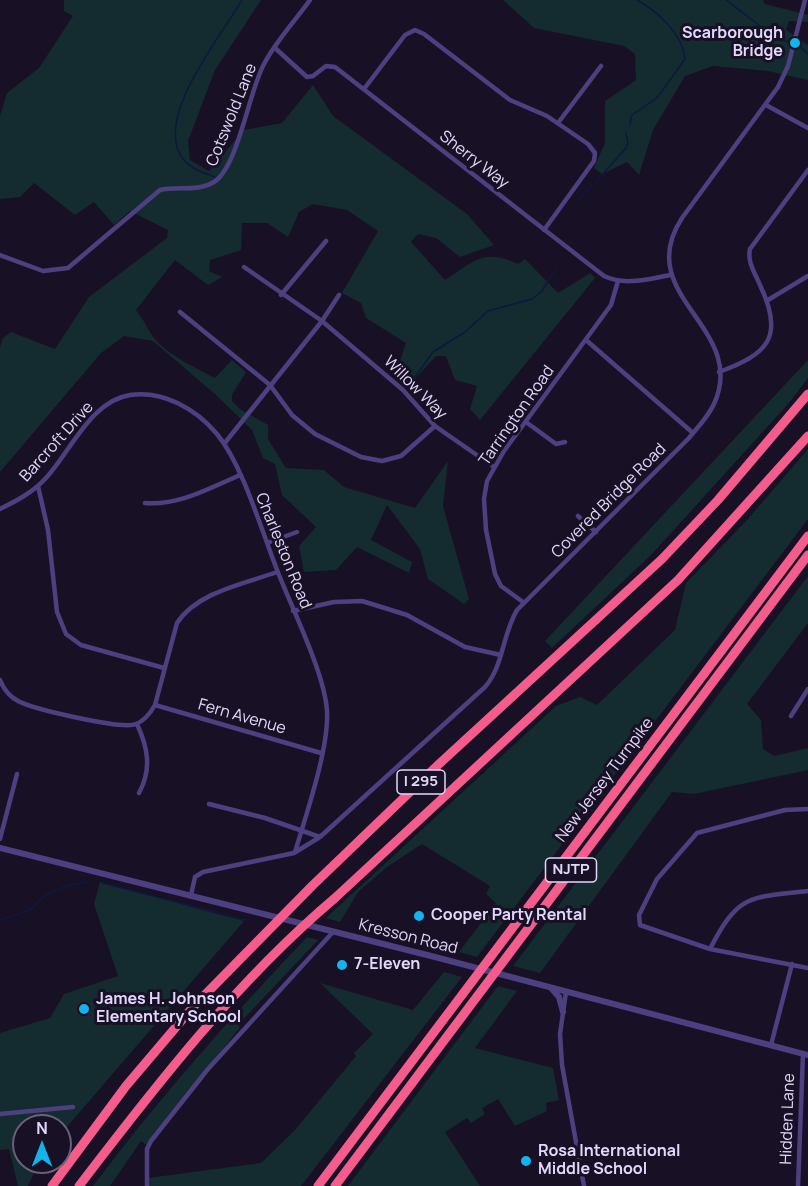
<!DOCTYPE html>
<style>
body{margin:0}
#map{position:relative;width:808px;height:1186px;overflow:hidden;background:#181125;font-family:Manrope,sans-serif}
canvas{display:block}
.north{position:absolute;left:12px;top:1114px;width:60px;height:60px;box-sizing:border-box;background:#181125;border:2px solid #69617b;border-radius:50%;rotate:0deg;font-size:16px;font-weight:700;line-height:24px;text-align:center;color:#e2d8fc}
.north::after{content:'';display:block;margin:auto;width:21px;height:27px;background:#13b3ee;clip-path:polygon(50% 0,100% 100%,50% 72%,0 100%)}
</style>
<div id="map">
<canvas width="808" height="1186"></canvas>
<div class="north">N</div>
</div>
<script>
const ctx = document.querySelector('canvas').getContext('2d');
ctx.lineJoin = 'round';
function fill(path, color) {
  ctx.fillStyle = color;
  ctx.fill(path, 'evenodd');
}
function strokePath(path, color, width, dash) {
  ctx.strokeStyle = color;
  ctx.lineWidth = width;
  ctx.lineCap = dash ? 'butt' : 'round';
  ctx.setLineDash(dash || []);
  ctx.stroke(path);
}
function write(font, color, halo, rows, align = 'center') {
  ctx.font = font + ' Manrope,sans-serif';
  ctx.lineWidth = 6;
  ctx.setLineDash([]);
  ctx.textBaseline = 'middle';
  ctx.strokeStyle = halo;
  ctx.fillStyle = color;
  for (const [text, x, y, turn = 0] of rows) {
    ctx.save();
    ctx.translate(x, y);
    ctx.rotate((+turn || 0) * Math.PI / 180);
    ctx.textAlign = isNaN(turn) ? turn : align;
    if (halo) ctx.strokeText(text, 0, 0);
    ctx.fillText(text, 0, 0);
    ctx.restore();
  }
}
fill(new Path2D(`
 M64,0H261L215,70L188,141L190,160L209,171L244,130L282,123L313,85L333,116L467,214L494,245L460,257L436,238L418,234L411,242L445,280C475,261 483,248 518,264L525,259L558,293L590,273L595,278L480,420L470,409L477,386L455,380L446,356H436L412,382L398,367L406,343L366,318L361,303L342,293L378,231L347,210L313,204L299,212L288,237L267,223H242L241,250L210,260L209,271L222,277L208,285L175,260L136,310C144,320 147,328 154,338C166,354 198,369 215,378L232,360L246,372L232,395V401L240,409L268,425V439L286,468L324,470L344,487L415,508L448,461L443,506L469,599L464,604L428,579L420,549L387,505L371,540L412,562L409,573L357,547L336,570L304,572L299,546L316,527L282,495L275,464L263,458L252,430L216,395L153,341L124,336L101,353L0,472V347L3,338L11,332L55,349L89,297L167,238L168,230L130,211L114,225L94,202L75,215L34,183L20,197L0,199V116L7,93L39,68L73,16L64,11Z
 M503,0H763L765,4L808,15V22L789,21L786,30L808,45V80L768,71L713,66L685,76L653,130L639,175L627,162L602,174L594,168L605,143V101L636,80L635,54L624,46L534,28Z
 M808,360V378L789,403L651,555L552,648L545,641Z
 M808,449V519L477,957L459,952L496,903L486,894L490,886L422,844L387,867L358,892L340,922L326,918L556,706L580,697L597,705L675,630L686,583L748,519Z
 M808,576V623L747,704L761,720L763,749L774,756L808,748V770L694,794L672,792L540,973L513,966Z
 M100,882L244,921L60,1135V1126H24V1162H39L28,1186H18L9,1149L0,1150V1033L50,1018L64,994L118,976L94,904Z
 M307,937L318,940L238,1025L240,1027L148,1146L141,1141L110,1186H93C159,1098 231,1017 307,937Z
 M444,972L462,977L301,1186H147L148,1178L261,1163L295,1130L356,1056L354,1053L373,1034L320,983L413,1010Z
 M498,986L517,991L475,1048L553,1068L559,1100L546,1103L547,1111L515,1126L498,1099L482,1108L485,1114L471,1123L467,1118L445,1132L480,1186H348Z`), '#142b2f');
strokePath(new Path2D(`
 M726,0L773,36L791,43
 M798,45L808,54
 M630,124L632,115L657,98L685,59C683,34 657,11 637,0
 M215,177C204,173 191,169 183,159C152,119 222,35 242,0
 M595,183L626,148L628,142L626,133
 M578,200L592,185
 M410,384L433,352L465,332L488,311L532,299L542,291L556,268
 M103,883L246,920
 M0,920L30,910L45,895L69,885L87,882`), '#0e1841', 1.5);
strokePath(new Path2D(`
 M275,48L307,77L313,76L326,66L335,67L604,276C625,286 648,279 671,275
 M364,89L405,35L415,30L424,34L510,100L547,116L588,144L595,153L594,161L544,230
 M766,105L808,128
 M558,123L601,66
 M0,255L43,271L68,268L160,190C178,186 198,192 214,182C238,167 249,91 264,64C276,41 295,21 310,0
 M244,267L322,321L403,390L435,426L494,467
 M281,295L326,241
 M768,300L808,276
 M180,312L270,385L292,415L315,434L361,457L382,461L401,456L435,426
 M586,340L693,433
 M719,372C768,354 785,337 760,285C755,273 747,262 750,249L808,170
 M526,422L556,444L565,442
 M224,444L322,321L339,295
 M38,486L48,530L57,612L66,634L81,645L164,668
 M145,503C178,506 210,488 240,475
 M0,509C16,501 32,493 45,479C70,453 90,401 130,395C163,390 196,409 217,434C244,467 262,533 279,575C293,610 325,675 327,711C329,749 306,815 295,852
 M578,516L596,532
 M267,543L297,532
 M523,602L501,586L495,574L486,530L484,499L487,481L504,451L611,305L618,281
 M293,611L334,602L362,601L407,615L465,647L501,655
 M0,680C4,690 9,696 18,701C33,709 122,730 136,724C144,721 151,712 155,705L177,623C197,592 244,584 277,572
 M155,705L321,753
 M791,716L808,689
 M137,724C148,748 152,769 139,793
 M209,804L265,818L320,837
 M808,809L785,810L697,833L657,879L639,915L640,925L710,949L808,968
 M0,839L17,774
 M191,895L195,877L203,872L294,853L320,837L485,687C504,665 502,635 517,610L689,438C698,427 708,417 714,404C749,327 631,296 682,218L778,87L788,66L805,0
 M710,949C739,893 749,898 808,891
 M566,992L560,1034L562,1065L584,1186
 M771,1045L792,964
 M0,1114L73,1107
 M147,1186V1149L151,1141L208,1069L333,932
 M798,1186L803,1054`), '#4d4081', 4.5);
strokePath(new Path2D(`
 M0,848L435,957L808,1055
 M551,988L559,997L563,1012`), '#4d4081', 6);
strokePath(new Path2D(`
 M52,1186L126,1086L193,1007L313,885L438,765L662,559L718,500L808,394
 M79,1186C157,1084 237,981 335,898L678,580L808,436
 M318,1186L808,536
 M335,1186L808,555`), '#f35c8b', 9);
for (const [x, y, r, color] of [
 [795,43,6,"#13b3ee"],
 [419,916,6,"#13b3ee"],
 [342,965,6,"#13b3ee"],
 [84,1009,6,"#13b3ee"],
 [526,1161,6,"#13b3ee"]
]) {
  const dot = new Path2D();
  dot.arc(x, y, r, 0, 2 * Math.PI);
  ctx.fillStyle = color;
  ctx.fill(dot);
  strokePath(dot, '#181125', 2);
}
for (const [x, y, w] of [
 [421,782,48],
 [571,870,51]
]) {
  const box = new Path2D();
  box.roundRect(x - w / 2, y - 12, w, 24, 4.5);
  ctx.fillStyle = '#181125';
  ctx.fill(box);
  strokePath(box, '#e2d8fc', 1.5);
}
write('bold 15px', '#e2d8fc', null, [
 ["I 295",421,782],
 ["NJTP",571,870]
]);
write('bold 16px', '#e2d8fc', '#181125', [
 ["Scarborough",783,34,"right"],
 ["Bridge",783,52,"right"],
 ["Cooper Party Rental",431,916],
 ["7-Eleven",354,965],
 ["James H. Johnson",96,1000],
 ["Elementary School",96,1018],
 ["Rosa International",538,1152],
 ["Middle School",538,1170]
], 'left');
write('16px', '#e2d8fc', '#181125', [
 ["Cotswold Lane",232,115,-68],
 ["Sherry Way",474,160,38],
 ["Willow Way",415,388,45],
 ["Tarrington Road",517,416,-55],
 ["Barcroft Drive",57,442,-48],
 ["Covered Bridge Road",609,501,-45],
 ["Charleston Road",283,551,68],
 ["Fern Avenue",242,717,16],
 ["New Jersey Turnpike",605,780,-53],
 ["Kresson Road",408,937,14],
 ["Hidden Lane",788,1119,-88]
]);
</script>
